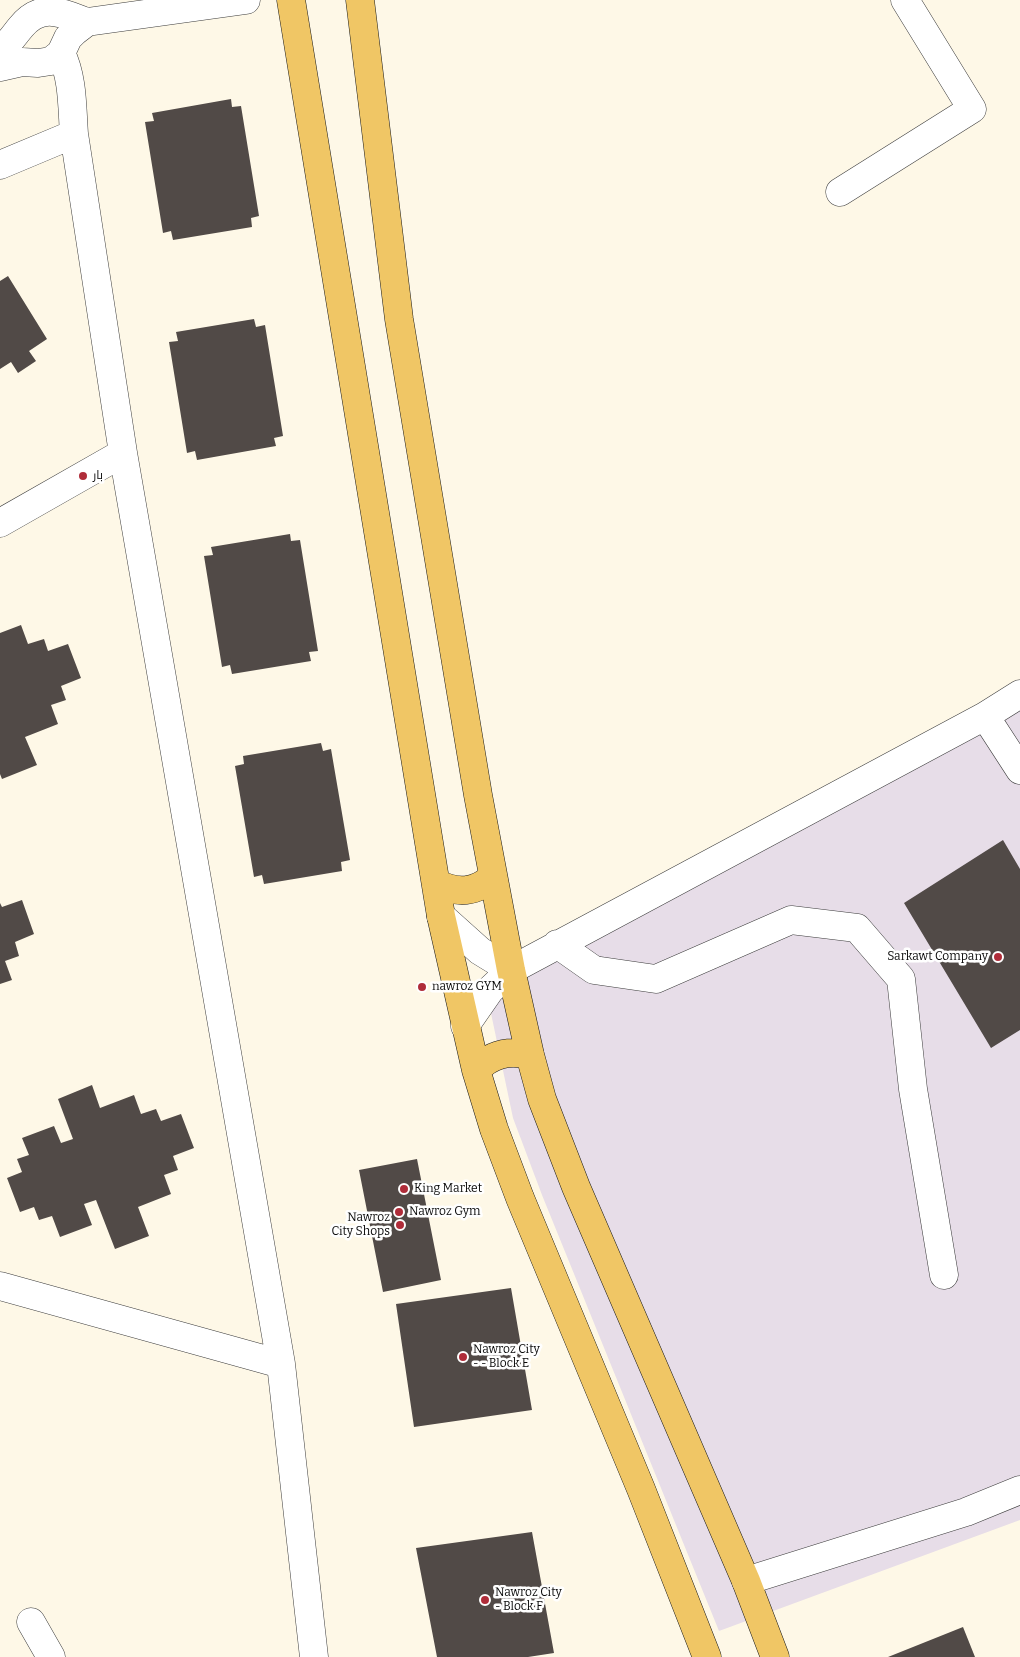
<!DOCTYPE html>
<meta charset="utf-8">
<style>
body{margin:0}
canvas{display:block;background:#fef8e7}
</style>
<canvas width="1020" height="1657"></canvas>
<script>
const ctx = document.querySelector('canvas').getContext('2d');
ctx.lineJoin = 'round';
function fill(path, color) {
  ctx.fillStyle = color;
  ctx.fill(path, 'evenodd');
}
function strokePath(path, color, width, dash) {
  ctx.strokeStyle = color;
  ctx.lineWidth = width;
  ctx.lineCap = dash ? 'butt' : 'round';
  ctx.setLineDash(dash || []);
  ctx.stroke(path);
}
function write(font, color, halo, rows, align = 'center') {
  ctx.font = font + ' Bitter,Cairo,serif';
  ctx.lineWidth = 5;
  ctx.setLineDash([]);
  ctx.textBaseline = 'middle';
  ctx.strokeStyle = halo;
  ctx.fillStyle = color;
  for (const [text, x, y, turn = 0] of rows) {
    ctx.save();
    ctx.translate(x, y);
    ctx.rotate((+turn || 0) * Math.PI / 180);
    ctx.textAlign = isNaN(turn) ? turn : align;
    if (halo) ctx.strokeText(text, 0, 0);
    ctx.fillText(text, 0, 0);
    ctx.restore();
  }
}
fill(new Path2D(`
 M1020,689V1520L719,1631L542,1195L513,1118L484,980Z`), '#e7dde8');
fill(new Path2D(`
 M231,99L232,107L241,106L259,216L251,218L252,227L173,240L171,231L163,233L145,122L154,121L152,113Z
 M8,276L47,339L29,351L36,361L18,373L11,362L0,369V281Z
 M254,319L256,327L265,325L283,436L274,438L276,446L197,460L195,451L187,453L169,342L178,341L176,332Z
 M290,534L291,541L300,540L318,651L309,652L311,661L232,674L230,665L222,667L204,556L213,555L211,547Z
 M21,625L28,644L44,639L48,651L68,644L81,678L61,686L66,700L51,705L58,724L25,737L37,765L2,779L0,774V633Z
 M321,743L323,751L331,749L350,860L341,862L342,871L264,884L262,875L254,877L235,766L244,764L243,756Z
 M1003,840L1020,869V1030L991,1048L904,903Z
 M22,900L34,934L15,942L19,956L5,961L12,980L0,984V903L2,907Z
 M92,1085L100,1108L134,1095L141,1114L156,1109L161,1121L181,1114L194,1148L173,1156L178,1170L164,1175L171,1194L138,1207L149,1236L115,1249L96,1200L84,1204L92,1225L60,1237L52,1216L39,1220L34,1207L20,1212L7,1178L22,1172L17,1159L29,1155L22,1138L54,1126L61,1143L73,1139L58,1099Z
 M417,1159L441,1280L383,1292L359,1170Z
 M511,1288L532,1410L414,1427L396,1304Z
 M532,1532L554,1653L528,1657H437L416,1548Z
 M963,1627L975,1657H888Z`), '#514a47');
const minor = new Path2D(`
 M0,50C9,44 14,35 21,27C41,2 62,13 87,22
 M61,53C73,78 72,106 74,134L123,453L281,1364L314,1657
 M0,67L22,62L38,63L51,61L61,53L68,38L74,32L87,22L246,0
 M0,165L74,134
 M840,192L972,109L905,0
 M0,523L123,453
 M985,716L1020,770
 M441,916L480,951L511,970
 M557,944L594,970L656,979L791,920L857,928L901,979L913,1089L944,1275
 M465,1026L490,990L511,970L985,716L1020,694
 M0,1286L281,1364
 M746,1581L966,1512L1020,1490
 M31,1622L51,1657`);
const major = new Path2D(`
 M291,0L441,916L476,1070L494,1129L520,1198L641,1489L707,1657
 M360,0L399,319L478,795L511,970L530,1055L542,1099L576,1187L746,1581L775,1657
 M436,883C457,894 475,893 493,877
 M476,1070C491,1054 508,1050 530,1055`);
strokePath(minor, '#3c3c3c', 29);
strokePath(major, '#1a1a1a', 29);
strokePath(minor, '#fff', 28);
strokePath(major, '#f0c665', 28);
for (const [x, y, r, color] of [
 [83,476,5,"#af2c39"],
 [998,957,5,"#af2c39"],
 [422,987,5,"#af2c39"],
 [404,1189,5,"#af2c39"],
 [399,1212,5,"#af2c39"],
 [400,1225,5,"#af2c39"],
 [463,1357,5,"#af2c39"],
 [485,1600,5,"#af2c39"]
]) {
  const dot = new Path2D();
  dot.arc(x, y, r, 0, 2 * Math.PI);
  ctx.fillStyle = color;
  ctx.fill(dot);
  strokePath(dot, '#fff', 2);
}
write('12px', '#090909', '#fff', [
 ["بار",93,476],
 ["Sarkawt Company",988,957,"right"],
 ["nawroz GYM",432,987],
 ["King Market",414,1189],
 ["Nawroz Gym",409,1212],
 ["Nawroz",390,1218,"right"],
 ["City Shops",390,1232,"right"],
 ["Nawroz City",473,1350],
 ["- - Block E",473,1364],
 ["Nawroz City",495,1593],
 ["- Block F",495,1607]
], 'left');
</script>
